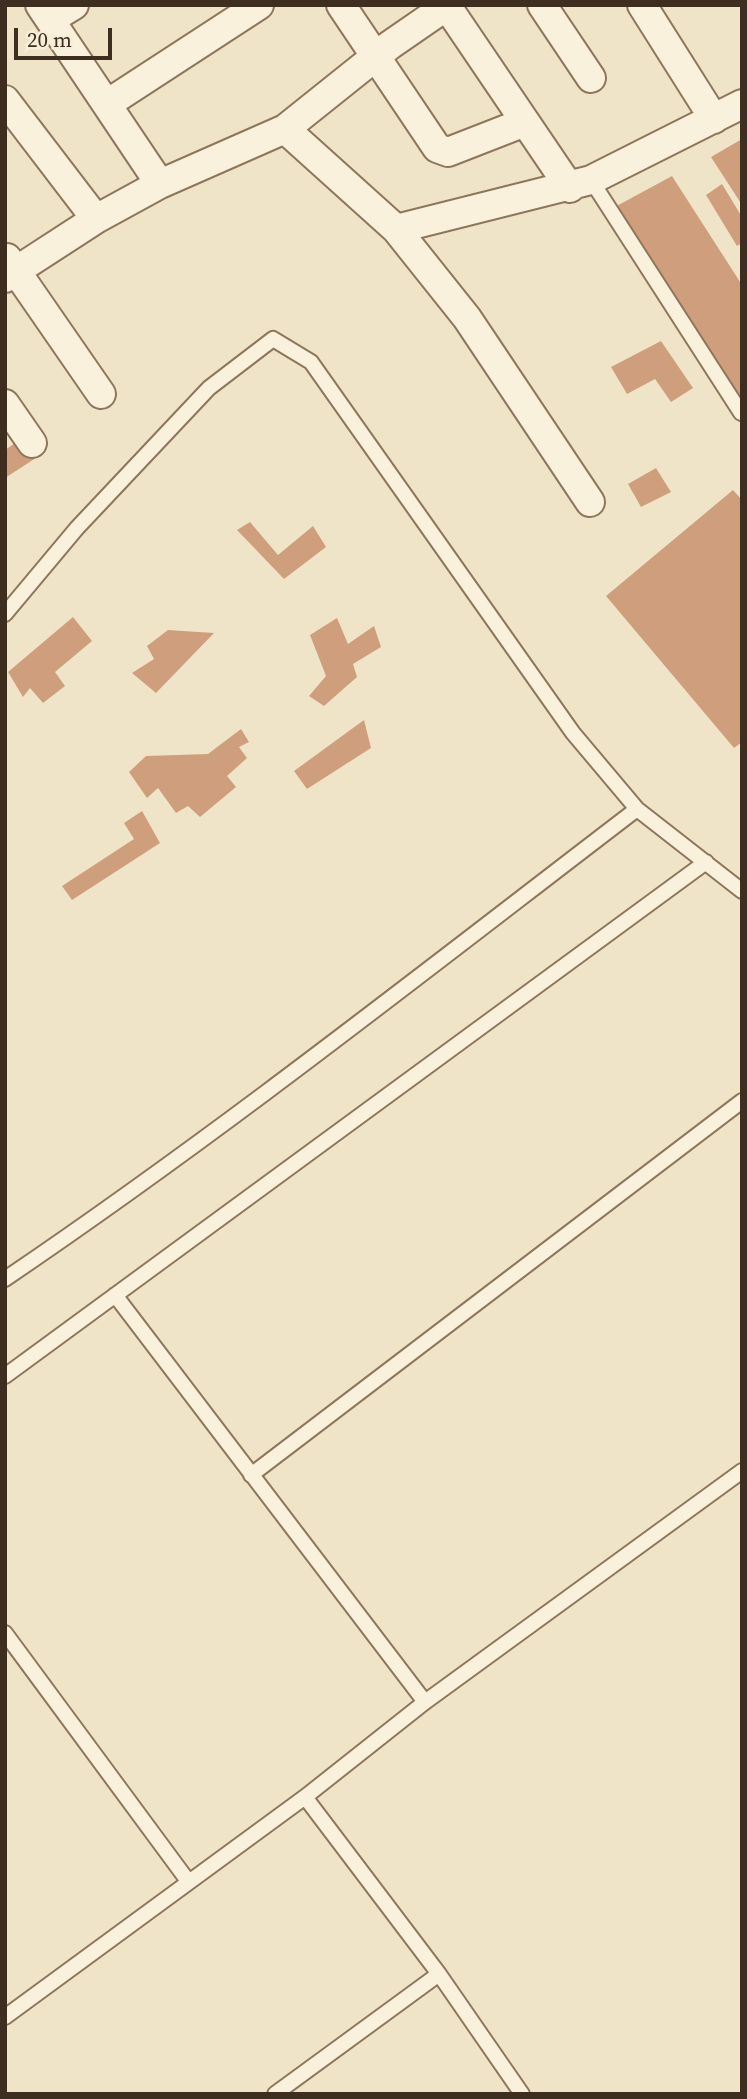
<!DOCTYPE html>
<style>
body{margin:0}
#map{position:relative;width:747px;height:2099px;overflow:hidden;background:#f0e4c8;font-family:"Source Serif 4",serif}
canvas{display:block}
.frame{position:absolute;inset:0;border:7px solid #3d2e20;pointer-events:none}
.scale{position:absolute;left:14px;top:28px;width:98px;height:32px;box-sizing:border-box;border:4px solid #3d2e20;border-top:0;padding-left:9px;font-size:21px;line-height:24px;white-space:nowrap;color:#3d2e20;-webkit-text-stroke:5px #f7eed8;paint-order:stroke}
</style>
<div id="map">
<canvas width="747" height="2099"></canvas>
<div class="frame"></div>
<div class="scale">20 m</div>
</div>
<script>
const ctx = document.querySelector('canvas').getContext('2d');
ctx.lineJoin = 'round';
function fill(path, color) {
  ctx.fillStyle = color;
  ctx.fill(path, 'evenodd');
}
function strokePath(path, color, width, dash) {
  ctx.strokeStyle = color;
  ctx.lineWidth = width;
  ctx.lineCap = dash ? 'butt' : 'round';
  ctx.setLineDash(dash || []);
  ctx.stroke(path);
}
fill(new Path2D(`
 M742,139V205L711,157Z
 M672,176L742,285V400L613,208Z
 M722,184L742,217V243L737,246L706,195Z
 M661,341L693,388L671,402L655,379L627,394L611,367Z
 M27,435L39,456L5,478V450Z
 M656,468L671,492L641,507L628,484Z
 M733,490L742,500V742L734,748L606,596Z
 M250,522L278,555L313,526L326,547L284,579L237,530Z
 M73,617L92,641L55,672L65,686L43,703L30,688L23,697L8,672Z
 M337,618L348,644L374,626L381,647L353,664L357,677L324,706L309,696L326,676L310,635Z
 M168,630L214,633L156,693L132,673L154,659L147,646Z
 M364,720L371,748L307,789L294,771Z
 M241,729L249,742L239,747L247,758L227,776L236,787L200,817L188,806L176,813L158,788L147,798L129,772L146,756L208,754Z
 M142,811L160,843L72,900L62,886L134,839L124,823Z`), '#cf9f7d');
const service = new Path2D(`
 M591,180L741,413
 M5,614L77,528L209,388L273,339L311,362L573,733L637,809L742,891
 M5,1279C222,1132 429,968 637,809
 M115,1295L425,1702
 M5,1376L706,862
 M251,1475L742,1101
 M5,1633L188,1881
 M305,1797L439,1974L522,2094
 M5,2017L305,1797L425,1702L742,1471
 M275,2094L439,1974`);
const minor = new Path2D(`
 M40,5L160,184
 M341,5L437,148L448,152L525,122
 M446,5L570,188
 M542,5L591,78
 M642,5L714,119
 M51,19L74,5
 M5,100L96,219
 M107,104L259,5
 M285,129L396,229L467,318L590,502
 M396,229L591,180L742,104
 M7,258L101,394
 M5,278L96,219L160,184L285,129L390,45L448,5
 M5,404L32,443`);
strokePath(service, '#8d765c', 18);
strokePath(minor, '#8d765c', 32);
strokePath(service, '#faf1dc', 14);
strokePath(minor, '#faf1dc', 28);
</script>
